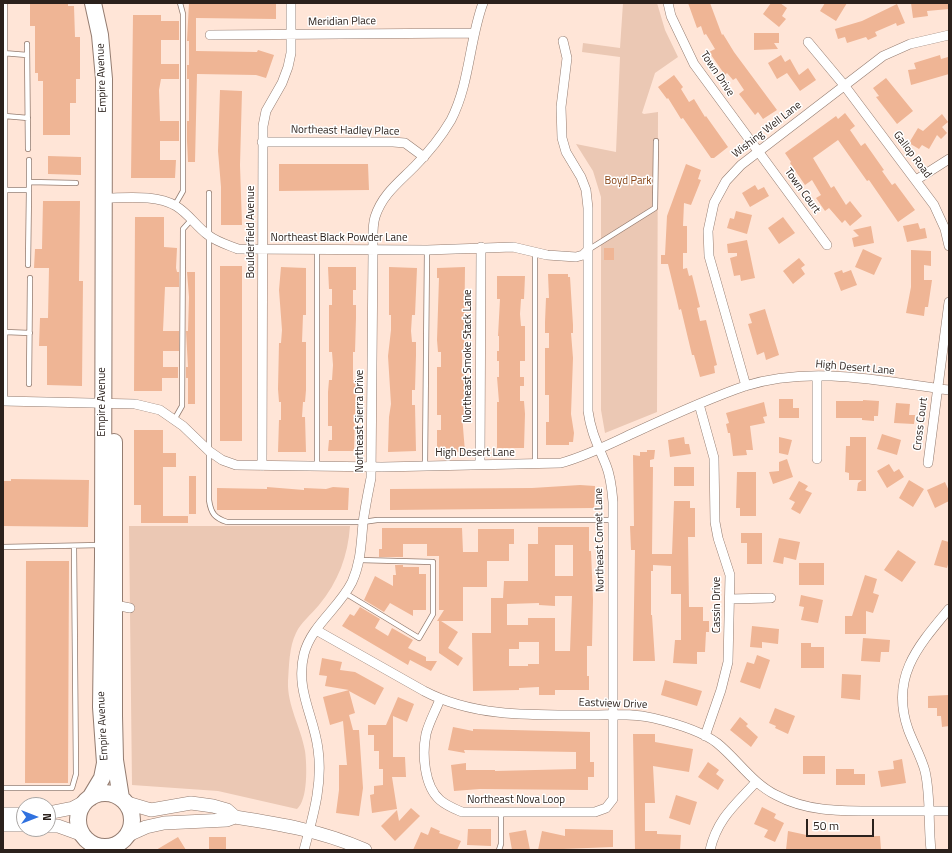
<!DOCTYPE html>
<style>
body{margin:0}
#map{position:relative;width:952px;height:853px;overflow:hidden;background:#ffe5d7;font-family:"Titillium Web",sans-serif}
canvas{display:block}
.frame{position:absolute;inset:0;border:4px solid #2b211c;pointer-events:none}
.north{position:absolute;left:16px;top:797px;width:40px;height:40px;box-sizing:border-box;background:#fff;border:1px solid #aaa6a4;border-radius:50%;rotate:90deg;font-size:11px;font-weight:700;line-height:16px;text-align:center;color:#2b211c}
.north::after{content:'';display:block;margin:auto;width:14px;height:18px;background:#3071df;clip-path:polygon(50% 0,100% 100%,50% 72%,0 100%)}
.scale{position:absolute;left:806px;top:819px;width:68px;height:18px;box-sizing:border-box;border:2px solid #2b211c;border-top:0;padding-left:5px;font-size:12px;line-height:14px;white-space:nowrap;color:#2b211c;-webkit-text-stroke:3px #fff;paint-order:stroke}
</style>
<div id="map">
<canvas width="952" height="853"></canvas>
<div class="frame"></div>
<div class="north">N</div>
<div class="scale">50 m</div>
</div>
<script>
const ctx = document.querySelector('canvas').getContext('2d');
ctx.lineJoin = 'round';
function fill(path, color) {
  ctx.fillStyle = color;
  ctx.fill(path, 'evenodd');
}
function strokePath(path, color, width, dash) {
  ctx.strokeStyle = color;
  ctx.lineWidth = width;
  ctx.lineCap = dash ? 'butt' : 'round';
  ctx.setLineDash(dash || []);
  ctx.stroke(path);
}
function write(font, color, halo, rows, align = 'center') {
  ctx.font = font + ' "Titillium Web",sans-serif';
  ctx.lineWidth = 3;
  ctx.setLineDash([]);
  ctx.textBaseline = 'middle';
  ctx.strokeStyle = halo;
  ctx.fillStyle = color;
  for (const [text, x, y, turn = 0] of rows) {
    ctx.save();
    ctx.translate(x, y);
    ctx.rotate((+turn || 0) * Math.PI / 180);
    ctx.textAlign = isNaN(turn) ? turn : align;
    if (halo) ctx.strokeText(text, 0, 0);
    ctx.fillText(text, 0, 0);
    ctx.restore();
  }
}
fill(new Path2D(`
 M623,3H657L665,30L678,57L655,73L642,113L644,114L658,112L657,412L605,433L601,410V197L593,171L576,144L616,152L620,57L582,52L583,43L620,48Z
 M129,526H350C348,556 338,582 319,605C311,615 301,622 296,633C289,647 289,666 288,681C287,706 301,727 305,751C307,765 308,800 297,809L218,791L132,785Z`), '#ebc8b4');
fill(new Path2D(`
 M30,3H68V6H74L75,37H80V79H76V103H70V135H43V81H38V73H35V26H30Z
 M189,3H276V19L196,18V51L257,52L258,50L274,55L266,78L256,75L197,74L195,162H188L187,141V121H189V79H187V65H189V41H187Z
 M688,3H710L722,35L723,34L734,52L777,110L763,119L758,112L755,115L739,94L744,90L736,78L733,80L727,73L725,75L709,52L715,49L706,34L704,35L701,26L697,28Z
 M771,3H780L787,8L782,16L786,19L779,27L763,14Z
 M825,3H847L836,21L820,11Z
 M911,3H949V9L927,11L928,16L913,18Z
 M897,4L905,23L897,26L896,23L875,32L877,36L868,40L866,37L847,43L845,37L838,39L835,29L862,21Z
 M133,15H161V21H179V40H161V64H179V79H161L159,90L160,121H179V141H160V160H176L175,178H131Z
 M754,33H779V43H774L778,49L754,50Z
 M781,55L785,62L790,59L799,75L808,68L816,80L800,91L787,73L777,79L768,63Z
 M940,55L941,59L948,57L949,74L911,85L908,70L916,69L914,63Z
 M674,75L683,87L681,89L689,102L694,99L705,117L706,116L728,147L714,158H711L683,118L681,119L668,98L667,99L658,87Z
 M886,78L913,111L897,124L876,97L879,96L873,88Z
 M220,90L242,91L240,165L242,225H221V187L218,151Z
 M845,113L855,126L850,130L861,146L865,143L884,170L882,171L892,185L895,183L915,210L898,222L869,180L867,181L838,140L813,158L831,188L834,186L846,205L850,201L862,216L850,226L845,220L842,223L829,208L825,211L816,198L821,195L812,180L805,185L790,163L791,162L785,153L836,116L838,119Z
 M942,114L948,122L942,127L947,133L941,139L937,135L929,149L922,145L919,149L909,143L918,128L923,131Z
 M48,156L81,157V175L48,174Z
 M279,164H368L369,190L279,191Z
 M686,164L701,170L698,179L701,180L691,205L684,203L683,226H687V253H683V269L687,268L689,276L692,275L700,307L697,308L700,321L706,320L717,365L714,366L715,373L700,377L694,355H692L681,309L679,310L677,301L668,264H661V255H665L667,216Z
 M755,185L758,190L764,187L769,196L750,207L742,193Z
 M43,201H80L79,281H83L82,386L47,385V346H39L40,318H48L49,268H34L35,249H42Z
 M736,211L752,215L747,234L727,228L730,218L734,219Z
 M135,217H164V247L177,248L176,268L177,272H179V287H165L163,331H179V351H163V367H178V378H162V391H134Z
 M783,217L795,233L779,244L768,228Z
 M918,223L920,229L925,228L927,238L907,242L903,226Z
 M871,226L874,243L854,247L852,238L859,236L853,230Z
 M747,240L755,278L741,281L740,275L734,276L730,258L737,256V253H728L727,244Z
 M604,248H614V260H604Z
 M863,249L882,258L874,275L855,267Z
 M911,250L931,251V266L924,265V280H932L928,307H925L924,316L906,313L911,287Z
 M799,258L805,265L801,268L805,274L793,284L783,271Z
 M220,266H242V441H220Z
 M281,267L306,268V315H303L302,342H306V390L305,402H303L302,417H305L306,452H278L279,420H281V402H279L278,389L279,343H281L282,330L279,290Z
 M328,267H356V290H353V305H356V318L355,352H353V380H356L354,451H328L329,440H332V426H328V392L329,380H332L333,365L332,352H329V305H332V289H329Z
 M389,267L417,268L415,315H412L411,331L412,342H416V355L415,390H412V405H415L416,451L388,452L389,417L391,404L388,356L391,330V315H389Z
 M465,267L464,353H462V368H464L465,380L464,415H462L465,452H437V430H441V415H437V367H441V352H438L437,340L439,278H437V268Z
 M842,270L843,273L851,270L857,285L841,291L834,273Z
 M187,272H195V404H188V378H186V367H188L186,331H188L189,297Z
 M548,274H568V277H570L573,325V333H571L573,358L571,414L574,433L573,442H569V445H546V422H549V395H545V348H549V333H545V322L546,298H549Z
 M497,276H525L524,299H521L520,314L521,326H525V361H520V377H524V386H520V401H524L525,414L524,448H497V402H499L497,377H499V361H497V351H499V336H498L500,299H497Z
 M765,309L779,355L766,360L764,352L757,355L748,324L752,323L749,314Z
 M779,399H793V408H799V418H779Z
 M863,400L879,401L878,416H874V421L862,420V418H836V401H863Z
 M764,402L767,416L763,417L765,423L750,426L753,450H746L747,455L733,456L730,433H728L726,424L729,423L726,413Z
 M896,403L910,404L909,415H915L914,424L894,423Z
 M134,430H163V453H176V467H163V516H188V523H141V505H134Z
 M882,434L901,440L897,455L877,449Z
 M684,437L685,444H689L691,454L670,457L668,440Z
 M779,437L792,440L788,455L779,453Z
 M850,437H866V491H857L858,483L862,480H849V473L845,472L846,446H850Z
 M647,450H655L654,459L650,460V467H653L652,554H672L674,501H690V508H695V537H688L689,607H703V621H709V632H706L705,652H697V664L673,663L675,640H681V594H671V566L653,565V571H651V615H652L655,661H633L635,550H631L630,526H634L633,455L640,456V452H647Z
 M787,459L793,477L773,484L769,472L779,471V462Z
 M889,464L894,472L899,469L904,477L887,488L877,471Z
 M674,467H694V486H674Z
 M737,472H756V516H740V508H736Z
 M189,476H196V514H189Z
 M11,479L89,480L88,527L3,526V481H11Z
 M909,480L924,489L913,507L899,498Z
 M799,481L808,486L805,490L812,493L800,514L791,509L795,502L789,499Z
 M945,482L949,491V501L935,508L927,490Z
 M580,485L595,486L594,508L390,510V489L532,488Z
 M267,487L304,490V488L326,489L333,487L349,488L348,510H217V488L267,489Z
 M538,527H589V551H591L593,600L592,646H587V676H589V690H555V695H539V687L519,688V690L473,691L472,633H491V598H503L504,581H528V544H538ZM555,545H573V576H555ZM555,596H572L570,651H555V618H528V625H507V604L539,603V605L555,606ZM519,642H539V664H528V666H509V649H519Z
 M382,528H462L463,552H478V529H514V544H509V561H487V587H463V621H441L458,632L448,648L463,658L458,666L439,653V621H437L444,610H439V556H427V544H403V557H379V549H382Z
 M741,533H762V564H747V543H741Z
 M779,538L800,542L796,560L784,557L783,564L773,562Z
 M942,540L949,542V561L947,568L934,565Z
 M898,550L916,562L902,582L884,570Z
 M26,561H69L68,783H25Z
 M799,563H824V585H799Z
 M395,565H403V567H419V574H426V610H413V616L390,603L384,612L364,600L375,576L393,586V575H396Z
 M865,575L877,579L873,593L879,595L873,613L866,611V634H845V616H852Z
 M801,595L823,600L818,623L801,620L804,607L799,606Z
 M360,607L380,619L375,628L388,636L392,628L413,640L408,648L426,657V661H437L431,671L410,660L408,665L342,626L350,614L354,616Z
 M752,626L779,629L778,644L762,642V648L750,647Z
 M863,638L890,640L889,652H881L880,662L861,661Z
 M801,643H811V647H824V668H801Z
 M757,655L770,660L760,689L740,682L747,662L754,664Z
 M322,658L342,662L340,670L355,672L384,688L375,705L349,691L355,713L349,715L353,730H359L363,788L359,816L336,813L339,790V765H347L343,721L330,725L323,697L349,690L325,686L327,676L319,675Z
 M842,674L861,675L860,700L841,698Z
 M665,680L702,691L697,706L661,695Z
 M949,695V726L942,727L941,716H937V708H928V696Z
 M398,697L414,704L407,722L393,716V757H405L406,777H392L397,809L372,813L370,795L374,794V786L383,785V769H379V751H374V735H368V725H386Z
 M775,708L795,716L788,734L775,728L776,726L769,723Z
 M740,717L748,724L746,726L758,737L751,747L730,730Z
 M453,727L473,731V729L590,732V762H594V777H588V790L480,789L454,791L451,765L466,763V770H495V771L576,769V752L464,750L465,753L448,750Z
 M633,734H655V742L693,749L689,772L653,766L655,803H645V831H657V834L681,835L680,850H635Z
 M803,756H825V774H803Z
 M902,759L906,783L881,787L878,771L894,769L893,761Z
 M708,762L719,770L716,774L724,780L718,790L698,777Z
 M836,769H854V774H865V785H836Z
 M676,795L697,802L690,825L669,818Z
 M762,807L776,814L774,818L784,823L775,842L764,837L768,830L754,824Z
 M411,808L420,816L395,841L381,826L397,810L399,821Z
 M431,827L440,831L439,833L461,841L457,850H413L421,832L428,835Z
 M468,829H491V846L467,845Z
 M565,829L613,830V847L538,850L542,831L565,836Z
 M526,830L530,850H512L509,833Z
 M788,831L816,837L880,836L881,850H786Z
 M178,837L186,850H156Z
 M209,837H226V850H209Z`), '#efb595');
const lane = new Path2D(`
 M27,44L28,149
 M3,53L27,55
 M5,116L28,118
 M29,182L76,183
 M5,190H29V160
 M209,193V500C211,514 215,518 227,522H363L377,520H613
 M175,205L183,191V14L180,3
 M317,250V466
 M588,250L655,208L656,141
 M535,252V464
 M28,265L29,190
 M5,332L30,333
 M29,384L30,278
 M5,401V3
 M174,420L182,406L183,229L192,219
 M425,465L427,250
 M3,547L101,545
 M345,593L419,638L433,614V562L360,560
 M3,788H72L76,774L74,547
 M499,850L501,844V812`);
const street = new Path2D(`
 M668,3L671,16L694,64L827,245
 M210,35L474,33
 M808,42L844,85L934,205L945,229L949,246
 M262,142H393L405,143L424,157
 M916,180L949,159
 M103,198C126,198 156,194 176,206C189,214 196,226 208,235C217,242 228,245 238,249L427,250L513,247L547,255L576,257L583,255L588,250
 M817,376V459
 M746,386L709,256L708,231L714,203L726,181L741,165L883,56L910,44L949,35
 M3,401L135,404L160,410L183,426L209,451L222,460L236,465L382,467L561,463C583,457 604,447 625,437C664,419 704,400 745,386C810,365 883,381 949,390
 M699,404L714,458L715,522L718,538L730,575L728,662L721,690L705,736
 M928,463L949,302
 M480,464L481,247
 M262,466L263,126L266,111L282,83L288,67L291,53V3
 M730,599L771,598
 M115,605L130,608
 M316,630L424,691C475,718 536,715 593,715C613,715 633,713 653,718C674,723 700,730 717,743C738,760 752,783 776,795C808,812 841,811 876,811C901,811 925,811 949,811
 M440,699C436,710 429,722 426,734C422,754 424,786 440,800C447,806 455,809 462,812H595L606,808L613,799V502C612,490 611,477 606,465C598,445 591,433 588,411V208L586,190L581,177L566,152L562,138L561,107L567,58L563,41
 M304,850C313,816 323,784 318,749C314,716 295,690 304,654C311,626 339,608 352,582C361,562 361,544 363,523C365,507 368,493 371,478L373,250C373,239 372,227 375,217C382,195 398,183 414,167C428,153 441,137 451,120C470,83 469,41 483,3
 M710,850C717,819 735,805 756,782
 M931,850C928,824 931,797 925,771C921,756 913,743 908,729C890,677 918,646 949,609`);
const secondary = new Path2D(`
 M124,802L151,810L191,803L213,806L227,810L235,817
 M48,813L73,808L86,801
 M3,814H24
 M3,825H24
 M48,826H58L83,835
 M126,836L146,827L164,823L227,820L235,817C280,824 323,831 365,850`);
const highway = new Path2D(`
 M114,442V716L115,760L121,798
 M78 820a27 27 0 1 1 54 0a27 27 0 1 1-54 0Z
 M90,798L102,778L105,763L101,707L103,557L104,79L100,35L93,3`);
strokePath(lane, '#947c70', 6);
strokePath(street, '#947c70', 10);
strokePath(secondary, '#947c70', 14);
strokePath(highway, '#947c70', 18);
strokePath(lane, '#fff', 4.5);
strokePath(street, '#fff', 9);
strokePath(secondary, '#fff', 13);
strokePath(highway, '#fff', 16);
write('11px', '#2b211c', '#fff', [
 ["Meridian Place",342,22,-1],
 ["Town Drive",717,74,56],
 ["Empire Avenue",102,78,-92],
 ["Wishing Well Lane",767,130,-38],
 ["Northeast Hadley Place",345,131,1],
 ["Gallop Road",912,155,53],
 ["Town Court",802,191,54],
 ["Boulderfield Avenue",251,232,-90],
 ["Northeast Black Powder Lane",339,238],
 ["Northeast Smoke Stack Lane",468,356,-90],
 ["High Desert Lane",855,368,5],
 ["Empire Avenue",102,402,-90],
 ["Northeast Sierra Drive",360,421,-90],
 ["Cross Court",921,424,-83],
 ["High Desert Lane",475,453],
 ["Northeast Comet Lane",600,540,-91],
 ["Cassin Drive",717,605,-90],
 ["Eastview Drive",613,704,2],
 ["Empire Avenue",103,726,-93],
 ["Northeast Nova Loop",516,800]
]);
write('11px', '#864212', '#fff', [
 ["Boyd Park",628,181]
]);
</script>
